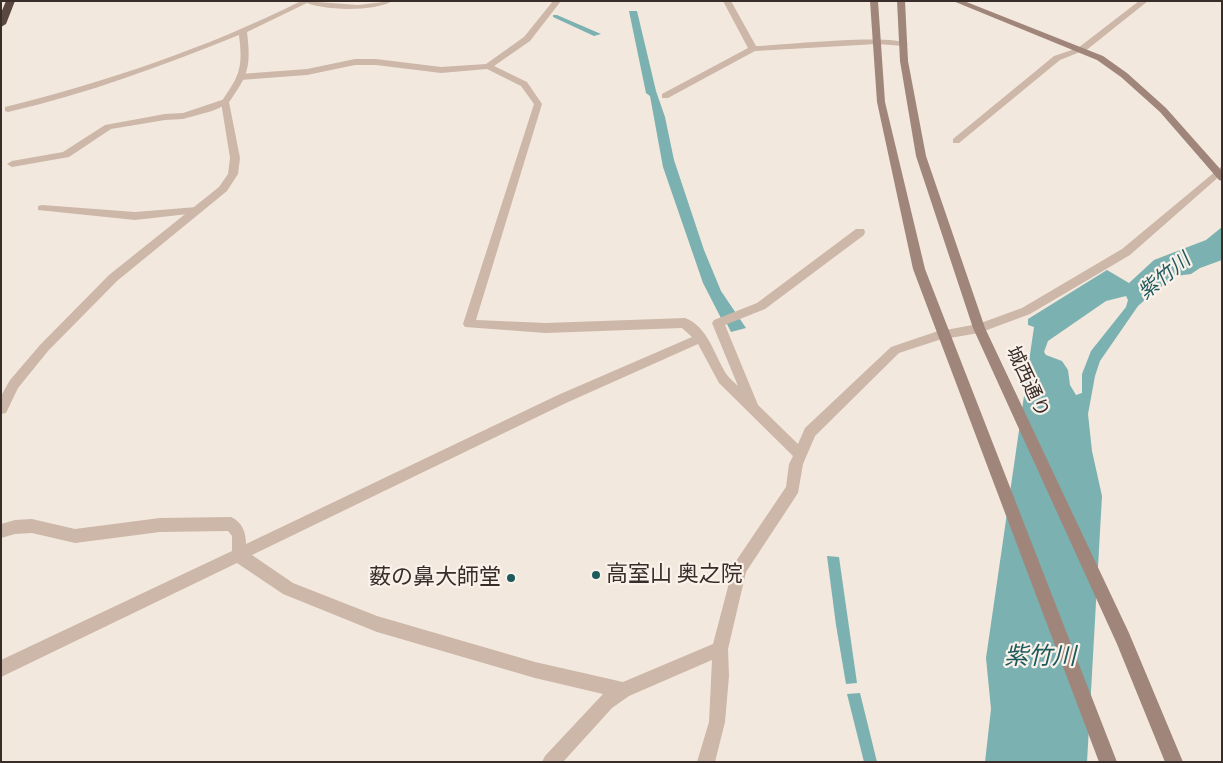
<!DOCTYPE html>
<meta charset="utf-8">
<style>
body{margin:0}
#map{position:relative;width:1223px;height:763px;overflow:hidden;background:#f3e8dd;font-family:Signika,sans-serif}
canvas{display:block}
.frame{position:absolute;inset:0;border:2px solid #392d29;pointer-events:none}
</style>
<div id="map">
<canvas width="1223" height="763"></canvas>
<div class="frame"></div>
</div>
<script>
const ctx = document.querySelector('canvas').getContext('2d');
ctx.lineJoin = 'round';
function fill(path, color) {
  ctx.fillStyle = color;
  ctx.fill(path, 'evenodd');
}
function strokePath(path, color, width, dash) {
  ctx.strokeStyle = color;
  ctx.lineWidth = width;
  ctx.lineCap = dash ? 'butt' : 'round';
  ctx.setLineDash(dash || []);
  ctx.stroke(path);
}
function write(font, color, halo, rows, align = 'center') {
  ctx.font = font + ' Signika,"Noto Sans JP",sans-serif';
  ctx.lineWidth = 4.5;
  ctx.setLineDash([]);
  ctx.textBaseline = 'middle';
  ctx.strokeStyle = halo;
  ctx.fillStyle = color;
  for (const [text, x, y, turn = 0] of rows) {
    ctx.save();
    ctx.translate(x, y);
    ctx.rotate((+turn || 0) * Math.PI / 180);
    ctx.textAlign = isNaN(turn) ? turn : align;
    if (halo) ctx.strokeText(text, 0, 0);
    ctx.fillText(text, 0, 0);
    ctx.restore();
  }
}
fill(new Path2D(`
 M629,11H637L656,91L665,117L674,160L704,250L721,291L746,328L731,332L725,320H722L703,283L663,167L650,96L646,93Z
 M1222,227V260L1200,268L1191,274L1176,276L1155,291L1138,306L1100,361L1095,376L1088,414L1092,451L1102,496L1087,762H985L991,709L986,658L1034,327L1028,325V319L1107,270L1129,283L1154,260L1206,240ZM1126,296L1128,300L1126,307L1091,351L1082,374V393L1076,395L1070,385L1068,370L1062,361L1046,355L1044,352L1048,341L1106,301Z
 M827,556L839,557L857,683L846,684L836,625Z
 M860,693L877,762H864L847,694Z`), '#7bb1b1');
fill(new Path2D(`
 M553,15H557L601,34L594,36L553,17Z`), '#7bb1b1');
fill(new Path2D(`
 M303,1L358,5L392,1C376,12 319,11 303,1Z
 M553,1H561L530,41L494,66L527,82L542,104L476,320L546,323L685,318C708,326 715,357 727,375C730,379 734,382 738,386L712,323L714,320L757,303L856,229H864L865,232L864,235L765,309L725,325L758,405L798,444L805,428L891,347L944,329L948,331L950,334L948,337L899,353L815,436L803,464L798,493L746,572L728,649L729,676L725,722L715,762H697L709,722L712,660L629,696L612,708L563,762H542L545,756L603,694L535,678L377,632L283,594L237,563L1,677V660L232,551V536L228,531L160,532L75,543L32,533L15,534L1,538V524L15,520L32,519L75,529L160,518L231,517C242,522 246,532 246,544L558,395L692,337L682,328L546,333L465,327L463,324L534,104L521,86L487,69L441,73L376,65H355L307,75L240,80L236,77L240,74L307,69L355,59H376L441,67L486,64L524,37ZM698,344L719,383L793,456L789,464L786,487L734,564L713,644L623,682L535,662L377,616L293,583L252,555L566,403Z
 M723,1H731L756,46C781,45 893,33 908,44L904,46L877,44L755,51L668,98H662V94L748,48Z
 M1078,48L1085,50L1060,60L959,143H953V139L1054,56Z
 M225,99L228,100V104L212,111L183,119L165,120L111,129L69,157L12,167L7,164L12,161L63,152L105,125L165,114L183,113Z
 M42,205L135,212L197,207L202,210L197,213L135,220L38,210V206Z`), '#ccb7a9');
fill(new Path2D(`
 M301,1H311L247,32C251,65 249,75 229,102L240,158L238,174L227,191L117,281L48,351L18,388L6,413L1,414V396L10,380L40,345L109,275L219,187L228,174L230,158L221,102C240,75 243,68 239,35C164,65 87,94 8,112L5,111V107C106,82 207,48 301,1Z
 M1139,1H1148L1084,52H1078V48Z
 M1222,166V174L1130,255L1030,314L979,333L944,339L940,337L938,334L940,331L978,324L1022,308L1122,249Z`), '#ccb7a9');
fill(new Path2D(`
 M870,1H878L885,102L925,269L1117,762H1099L913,269L877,102Z
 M897,1H905L908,61L926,156L985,328L1129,633L1183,762H1165L1117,644L973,328L916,156L900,61Z
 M953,1H964L1103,56L1127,73L1166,108L1222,171V181L1219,180L1160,112L1121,77L1097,60Z`), '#a0867a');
fill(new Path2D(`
 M6,1H15L6,24L1,27V13Z`), '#5a4740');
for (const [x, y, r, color] of [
 [596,575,5,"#1d5a5c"],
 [511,578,5,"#1d5a5c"]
]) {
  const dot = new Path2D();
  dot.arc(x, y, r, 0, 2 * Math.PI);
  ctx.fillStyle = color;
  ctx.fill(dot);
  strokePath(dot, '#faf2ea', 2);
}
write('19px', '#392d29', '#faf2ea', [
 ["城西通り",1027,382,65]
]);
write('italic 20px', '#1d5a5c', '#faf2ea', [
 ["紫竹川",1165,277,-39]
]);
write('22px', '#392d29', '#faf2ea', [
 ["高室山 奥之院",606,575],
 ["薮の鼻大師堂",501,578,"right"]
], 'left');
write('italic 24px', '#1d5a5c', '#faf2ea', [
 ["紫竹川",1040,658]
]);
</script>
